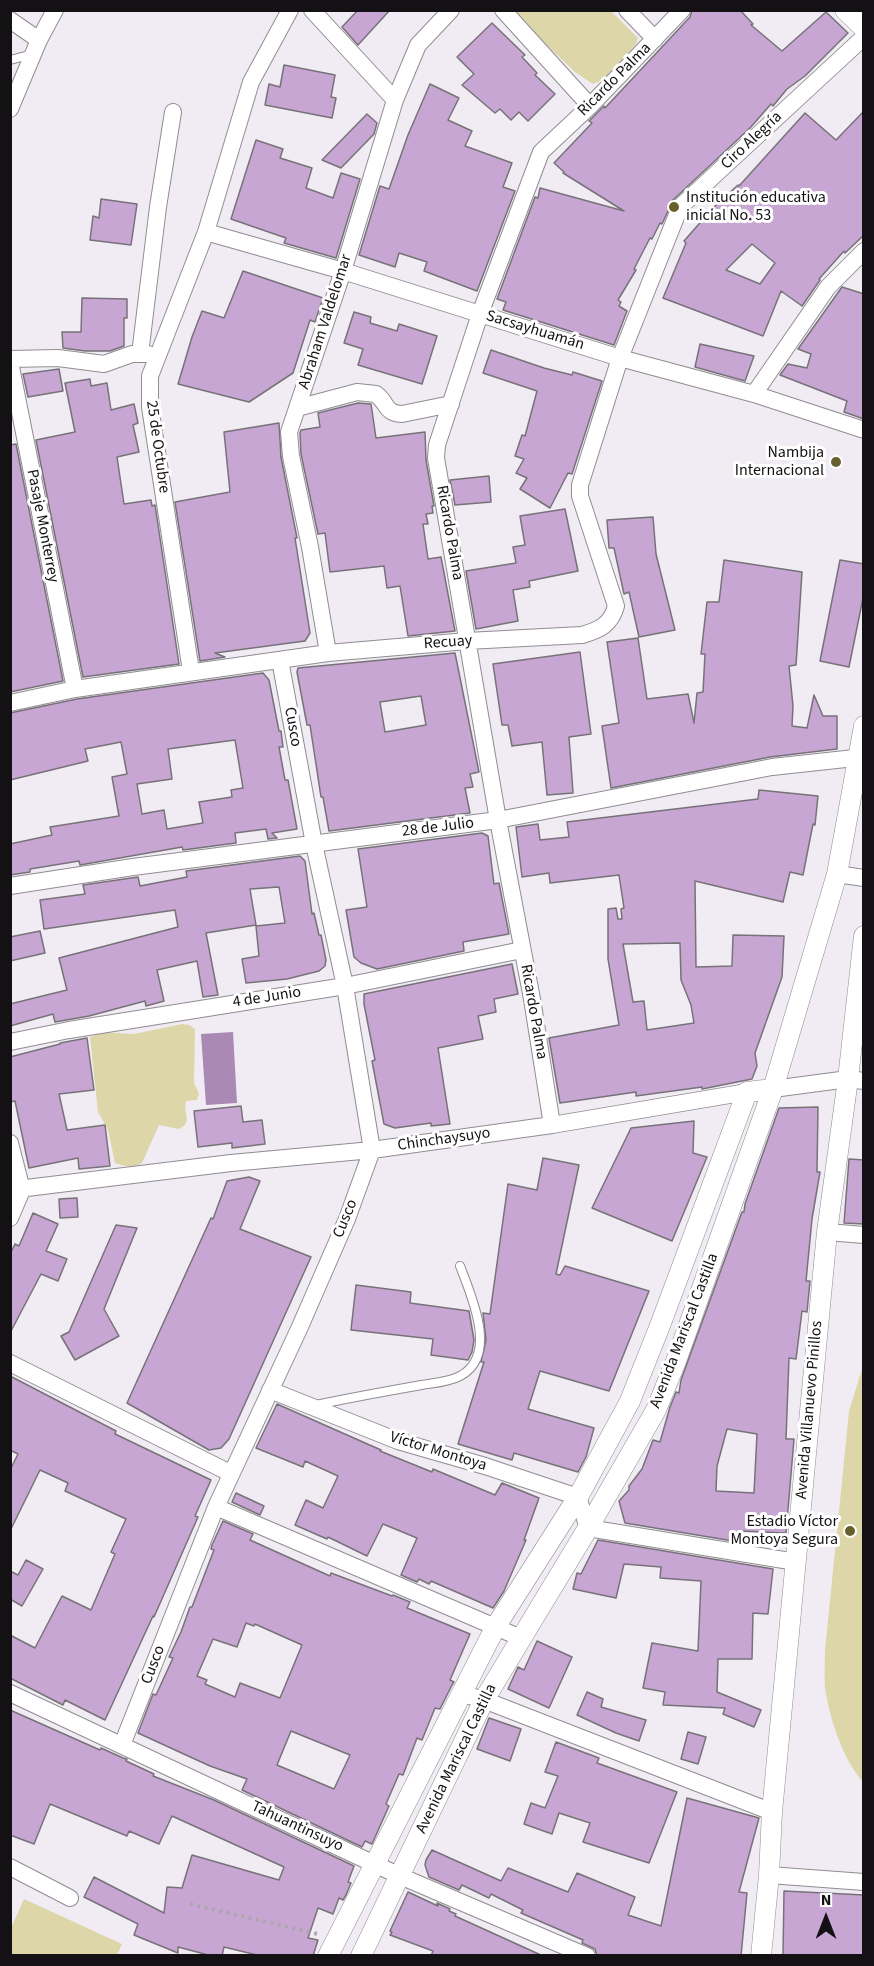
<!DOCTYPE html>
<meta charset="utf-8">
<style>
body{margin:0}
#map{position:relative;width:874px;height:1966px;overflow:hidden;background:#f1ecf3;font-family:"Source Sans 3",sans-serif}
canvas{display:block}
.frame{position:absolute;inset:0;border:12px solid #131113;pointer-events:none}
.north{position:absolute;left:796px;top:1888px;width:60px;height:60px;-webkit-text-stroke:4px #fff;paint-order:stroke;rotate:0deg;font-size:16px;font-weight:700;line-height:24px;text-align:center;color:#131113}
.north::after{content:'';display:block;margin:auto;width:21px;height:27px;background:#131113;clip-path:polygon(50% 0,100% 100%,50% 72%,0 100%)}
</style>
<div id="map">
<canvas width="874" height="1966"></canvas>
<div class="frame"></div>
<div class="north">N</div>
</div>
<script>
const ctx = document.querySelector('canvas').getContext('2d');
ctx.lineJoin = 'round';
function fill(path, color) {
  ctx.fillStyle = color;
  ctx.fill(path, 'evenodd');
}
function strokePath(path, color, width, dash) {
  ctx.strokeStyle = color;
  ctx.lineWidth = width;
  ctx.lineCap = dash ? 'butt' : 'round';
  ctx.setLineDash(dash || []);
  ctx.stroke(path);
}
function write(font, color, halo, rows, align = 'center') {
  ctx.font = font + ' "Source Sans 3",sans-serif';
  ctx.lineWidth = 6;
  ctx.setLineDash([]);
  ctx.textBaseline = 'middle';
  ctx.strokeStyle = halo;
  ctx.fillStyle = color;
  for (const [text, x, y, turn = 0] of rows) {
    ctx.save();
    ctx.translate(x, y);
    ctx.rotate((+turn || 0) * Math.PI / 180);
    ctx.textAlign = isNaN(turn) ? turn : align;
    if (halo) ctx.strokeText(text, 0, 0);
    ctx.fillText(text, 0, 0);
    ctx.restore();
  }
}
fill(new Path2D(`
 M511,11H611L638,38L636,44L605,79L593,84L575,72Z
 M182,1024L189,1025L195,1029L194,1083L199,1094L197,1100L186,1101C183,1113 193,1123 179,1129L159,1125L142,1163C134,1169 124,1166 115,1163L108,1130L98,1112L90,1037L101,1032L134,1034Z
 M863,1366V1782C842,1758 830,1719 825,1688C824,1675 825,1662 825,1650L849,1411Z
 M24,1899L122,1944L117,1955H11V1928Z`), '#ddd6a9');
fill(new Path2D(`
 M233,1032L237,1103L206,1105L201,1034Z`), '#aa89b4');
const building = new Path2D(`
 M358,10H390L358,45L342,27Z
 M692,10H740L753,24L751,25L782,51L826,12L848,33L805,76L787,89L773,106L771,104L750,128L673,200L662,224L660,223L652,239L650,238L634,269L636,270L618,300L621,302L619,306L627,311L614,345L503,310L506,302L497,299L535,197L538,198L540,188L624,211L563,173L564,172L554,163L592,123L589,121L604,106L605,108L690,17Z
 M492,23L525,55L522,57L537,73L535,75L555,94L528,121L519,112L511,120L500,109L495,113L462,85L474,74L457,57Z
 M284,65L335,75L331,97L336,98L332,118L265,105L269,84L280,87Z
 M430,84L459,98L448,120L472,131L465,146L512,163L503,187L515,191L477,291L424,271L427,262L399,253L395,267L359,255L380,186L389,189L408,135Z
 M864,111V235L845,253L844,251L819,279L820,280L802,306L781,291L763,336L663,298L686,243L684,241L713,208L738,185L739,186L805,113L836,140ZM752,244L775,263L760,284L726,270Z
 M367,114L377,123L374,134L341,168L322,160Z
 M256,140L283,149L280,158L312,168L306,188L333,198L341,173L360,179L336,258L284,243L286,238L231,219Z
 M101,199L137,204L131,245L90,240L93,216L99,218Z
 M243,271L323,298L315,322L310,320L293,373L249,402L178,384L192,337L202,311L224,318Z
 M842,287L864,294V419L844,412L847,401L780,375L788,364L807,368L811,354L798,349Z
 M82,298L127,299V318H124V346L110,351H85L63,348L62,332H81Z
 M354,312L371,317L370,323L397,331L399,324L437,336L422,384L358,365L363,349L344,343Z
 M700,344L754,356L745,381L695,367Z
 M491,350L544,368L572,375L573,372L602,381L572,474L568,473L550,508L520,489L527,478L516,473L524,459L515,456L522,435L525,436L537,391L483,373Z
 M59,369L63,391L28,397L23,374Z
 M90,379L91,386L107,383L111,410L134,404L138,423L133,425L139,452L117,457L124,504L151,500L152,506L155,505L179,664L83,677L36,440L75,432L65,383Z
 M358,403L371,404L376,438L425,432L426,460L434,506H432L433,513L426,514L428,524H423L428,559L441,557L455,631L408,636L400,586L387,588L384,566L330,572L325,533L318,534L301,454L300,433L301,430L320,427L318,413Z
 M279,423L281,457L297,538H295L310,633L305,641L215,653L225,657L200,661L175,502L230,492L224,432Z
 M16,444L63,681L10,692V445Z
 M489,476L491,502L455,505L450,480Z
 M565,509L578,571L529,581L530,587L513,590L518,621L476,629L466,571L516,563L513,547L525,545L520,516Z
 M653,517L656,554L675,630L639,637L629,592L624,594L614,548H609L607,520Z
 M724,560L802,572L796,665L789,666L793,706L792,726L807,728L814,695L823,716H837V749L770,757L611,788L602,726L619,723L607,642L638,638L647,699L688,694L694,723L697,693L703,692L705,654H701L707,602H719Z
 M840,560L864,564V593L849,667L820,661Z
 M580,652L591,734L569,737L573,793L547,795L542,742L512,746L508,725H502L493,664Z
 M455,653L479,772L470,774L473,787L465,788L470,813L329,831L323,797H321L310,725H307L297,672L298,668ZM421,696L426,725L385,732L380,702Z
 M263,673L269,680L279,731H281L283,747H279L285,780H288L297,829L272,833L277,838L268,839L266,829L235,833L236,843L183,850L182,847L80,865L79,861L30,869V872L10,875V844L52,835L50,827L119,816L112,777L127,774L121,742L85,749L88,761L10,780V713L77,699ZM235,740L243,788L231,790L232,797L199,802L203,823L167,829L164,810L142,814L137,784L172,779L168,749Z
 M759,790L818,796L815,825L813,824L803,875L790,872L783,902L695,881L696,967L732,966L733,935L784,936L782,977L755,1053L757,1066L752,1079L702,1089V1087L636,1096V1092L560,1103L549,1038L619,1025L608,959V909L616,908L618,919H622L621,909L624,908L619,875L550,883L549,873L522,877L516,827L538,824L540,840L569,837L567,822L758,799ZM680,943L681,980L691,1005L694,1023L647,1030L644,1001L633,1002L623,944Z
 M482,833L488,836L494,884L499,883L509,934L463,942L464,951L377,969L361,963L354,957L346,910L367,907L358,849Z
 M300,856L305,861L312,914L314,913L319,935H321L326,960L325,966L319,971L287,979L246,983L242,959L259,956L256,926L285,923L279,887L250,889L256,925L206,933L218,995L203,997L197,961L157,970L164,1001L146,1006L145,1001L89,1016L55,1022L53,1014L10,1026V1004L67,990L59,958L178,927L175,910L44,929L40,900L85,894L83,885L138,877L140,886L187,877L186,871Z
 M40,931L45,953L10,961V937Z
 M512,964L518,994L494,999L496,1012L478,1016L483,1039L438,1048L450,1124L431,1126V1123L395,1128L384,1124L372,1061L375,1060L364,1004V994Z
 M87,1038L94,1090L59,1094L67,1130L105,1125L110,1166L79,1169L78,1158L29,1168L15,1101L10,1102V1057L60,1044V1043Z
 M241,1106L243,1122L262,1120L265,1144L232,1148V1143L198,1147L194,1111Z
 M818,1107L817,1172H820L812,1219L806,1281H810L807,1312L802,1311L796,1359L789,1358L786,1439H794L786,1533L740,1531L739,1542L625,1523L619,1501L629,1490V1486L642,1469L653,1440L660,1442L670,1407L676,1392L679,1393L681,1380L742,1212H744L745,1204L779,1108ZM727,1429L757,1434L754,1493L716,1491L717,1466Z
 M694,1121L693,1153L707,1157L672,1241L592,1208L631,1128Z
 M543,1158L579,1165L556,1274L560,1275L565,1266L649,1291L609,1391L540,1371L528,1409L594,1428L586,1457L578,1472L514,1453L512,1460L458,1444L484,1362H481L486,1340L483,1313L490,1314L508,1184L537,1190Z
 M849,1159L864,1160V1224L844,1223Z
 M249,1177L260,1181L240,1229L311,1257L229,1439L221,1448L209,1450L127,1403L211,1218L213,1219L227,1181Z
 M77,1198L78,1217L60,1218L59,1199Z
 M33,1213L58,1224L46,1251L67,1259L58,1281L41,1274L10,1333V1254L15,1244L19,1246Z
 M116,1225L137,1228L104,1309L119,1336L75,1360L61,1336L69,1332Z
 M356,1285L411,1292L410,1303L469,1311L474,1340L472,1352L468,1360L431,1355L433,1339L351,1330Z
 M10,1376L116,1431L115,1434L211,1480L195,1516L198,1517L154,1617L153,1616L105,1720L65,1700L63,1705L10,1678V1635L35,1648L62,1596L91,1610L115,1554L111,1552L126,1519L65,1491L68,1483L40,1470L10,1531V1470L18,1454L10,1450Z
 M277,1404L381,1450L380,1451L432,1472L433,1469L495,1495L502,1483L539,1498L524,1540H526L504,1591L493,1608L431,1581L429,1584L419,1579L417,1582L401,1575L417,1538L383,1524L367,1556L328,1537L327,1539L295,1525L306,1500L323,1508L338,1476L305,1461L303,1467L256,1448Z
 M236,1493L264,1506L260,1515L232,1502Z
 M223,1521L253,1534L250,1540L281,1554L330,1576L331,1573L392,1596L393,1595L410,1602L407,1608L470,1634L450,1680L454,1682L452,1685L440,1709L435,1708L422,1740L417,1738L403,1775L399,1774L386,1804L389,1806L372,1844L365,1841L362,1847L242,1790L247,1779L210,1766L138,1733L153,1694L156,1695L173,1658L169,1657L181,1632L190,1607H192L214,1550L211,1549L212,1545ZM246,1623L254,1626L255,1624L302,1645L280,1698L240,1683L235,1697L205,1684L207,1680L197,1676L213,1639L237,1647ZM291,1731L350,1755L334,1789L277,1765Z
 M598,1540L773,1569L768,1614L753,1613L752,1659H718L717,1692L761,1710L754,1727L723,1714L725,1708L663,1705L665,1692L643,1688L652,1643L698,1651L701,1581L660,1578L661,1567L624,1564L616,1598L573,1589L577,1573L581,1574Z
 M26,1560L43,1569L22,1606L10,1599V1571L18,1575Z
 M537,1641L572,1657L549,1708L508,1689L518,1667L524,1670Z
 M587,1692L603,1699L601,1707L646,1720L639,1741L616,1733L577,1715Z
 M10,1710L100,1750L101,1748L123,1758L127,1759L126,1761L154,1774L153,1776L214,1800L354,1866L348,1882L351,1883L346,1895L343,1900L339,1898L333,1914L318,1908L308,1938L318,1940L313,1956H261L224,1947L222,1956H212L178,1947V1953L134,1935L138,1924L84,1897L94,1877L164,1913L167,1887L182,1888L192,1855L279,1880L284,1867L172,1816L159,1844L129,1831L127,1836L50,1804L34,1844L10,1835Z
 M489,1718L521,1729L510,1761L477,1749Z
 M688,1732L706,1737L698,1764L681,1759Z
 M556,1742L599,1758L597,1763L677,1792L649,1863L583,1842L590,1823L559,1813L552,1834L524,1824L531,1803L545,1808L558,1776L545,1772Z
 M687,1798L759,1818L739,1892L747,1893L741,1956H597L595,1949L582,1943L583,1940L521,1913L523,1910L491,1894L489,1898L462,1885L459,1890L429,1877L425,1865L426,1860L432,1850L501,1881L508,1868L568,1892L577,1873L635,1897L628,1915L661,1926Z
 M784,1891L864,1895V1956H783Z
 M408,1892L438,1906L437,1903L450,1909L449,1911L456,1914L455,1916L543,1956H431L433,1951L390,1935L392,1932L390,1931Z`);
fill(building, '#c8a6d3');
strokePath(building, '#777278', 1.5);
const service = new Path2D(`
 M10,60L33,54
 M316,1405C349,1398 382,1392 416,1386C430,1383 447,1383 460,1376C499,1356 471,1295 460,1266`);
const minor = new Path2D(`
 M312,10L395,100
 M503,10L590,106
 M627,10L655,39
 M10,20L39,40
 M10,109L39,40L55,10
 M206,232L343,271L620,358L754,394L864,430
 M140,354L158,207L173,112
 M10,359L58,358L104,364L132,354H148
 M10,362L75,689
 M754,394L828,287L864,251
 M297,408L357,392L376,394C388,403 384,413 402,414L451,404
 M328,653L310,547L291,456L289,432L343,271L395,100L418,45L451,10
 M191,671L150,407V376L206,232L251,82L290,10
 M10,703L75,689L328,653L467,641L582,635C599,630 611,625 616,606L580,496V485L620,358L680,207L864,37
 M837,874L864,878
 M10,886L133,867L498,820L772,767L864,757
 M10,1042L69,1030L345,986L522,950
 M773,1089L848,1079L864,1081
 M552,1125L532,999L498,820L441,487L436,458L437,445L480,314L541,152L590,106L682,10
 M10,1143L22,1190
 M10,1190L231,1163L372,1150L552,1125L747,1092
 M10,1218L22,1190
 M827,1232L864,1235
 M10,1363L230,1473
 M270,1390L398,1441L485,1466L578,1497L588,1528L796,1562
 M216,1507L521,1638
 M10,1693L400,1876L587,1956
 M463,1694L484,1700L772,1812
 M122,1745L216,1507L299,1329L347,1219L372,1150L345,986L314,844L280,660
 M10,1867L70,1898
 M769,1875L864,1882`);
const tertiary = new Path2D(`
 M845,10L864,28
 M328,1956L496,1626L578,1497L630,1401L661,1323L747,1092L773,1089
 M361,1956L484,1700L588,1528L656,1410L676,1361L773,1089L837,874L864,726
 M761,1956L769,1875L772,1812L827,1232L848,1079L864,936`);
strokePath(service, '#918c93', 10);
strokePath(minor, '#918c93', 18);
strokePath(tertiary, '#918c93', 21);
strokePath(new Path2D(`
 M190,1904L318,1934`), '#aba7ac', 4, [3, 4.5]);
strokePath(service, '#fff', 8);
strokePath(minor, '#fff', 16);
strokePath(tertiary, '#fff', 20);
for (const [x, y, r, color] of [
 [674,207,6,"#68602c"],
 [836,462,6,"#68602c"],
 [850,1531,6,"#68602c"]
]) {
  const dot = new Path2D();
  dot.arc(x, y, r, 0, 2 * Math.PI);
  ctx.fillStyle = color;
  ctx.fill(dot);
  strokePath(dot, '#fff', 2);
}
write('16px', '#131113', '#fff', [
 ["Ricardo Palma",615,80,-45],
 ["Ciro Alegría",752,141,-43],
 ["Abraham Valdelomar",326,322,-72],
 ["Sacsayhuamán",535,331,17],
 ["25 de Octubre",157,447,82],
 ["Pasaje Monterrey",42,526,79],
 ["Ricardo Palma",449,533,80],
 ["Recuay",448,643,-4],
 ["Cusco",292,727,80],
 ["28 de Julio",438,828,-7],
 ["4 de Junio",267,998,-9],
 ["Ricardo Palma",533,1012,80],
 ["Chinchaysuyo",444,1140,-8],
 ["Cusco",346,1219,-68],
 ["Avenida Mariscal Castilla",685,1331,-69],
 ["Avenida Villanuevo Pinillos",810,1410,-85],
 ["Víctor Montoya",438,1452,17],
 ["Cusco",154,1665,-69],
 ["Avenida Mariscal Castilla",457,1759,-64],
 ["Tahuantinsuyo",297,1827,25]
]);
write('16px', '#131113', '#fff', [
 ["Institución educativa",686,198,"left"],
 ["inicial No. 53",686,216,"left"],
 ["Nambija",824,453],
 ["Internacional",824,471],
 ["Estadio Víctor",838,1522],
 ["Montoya Segura",838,1540]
], 'right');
</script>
